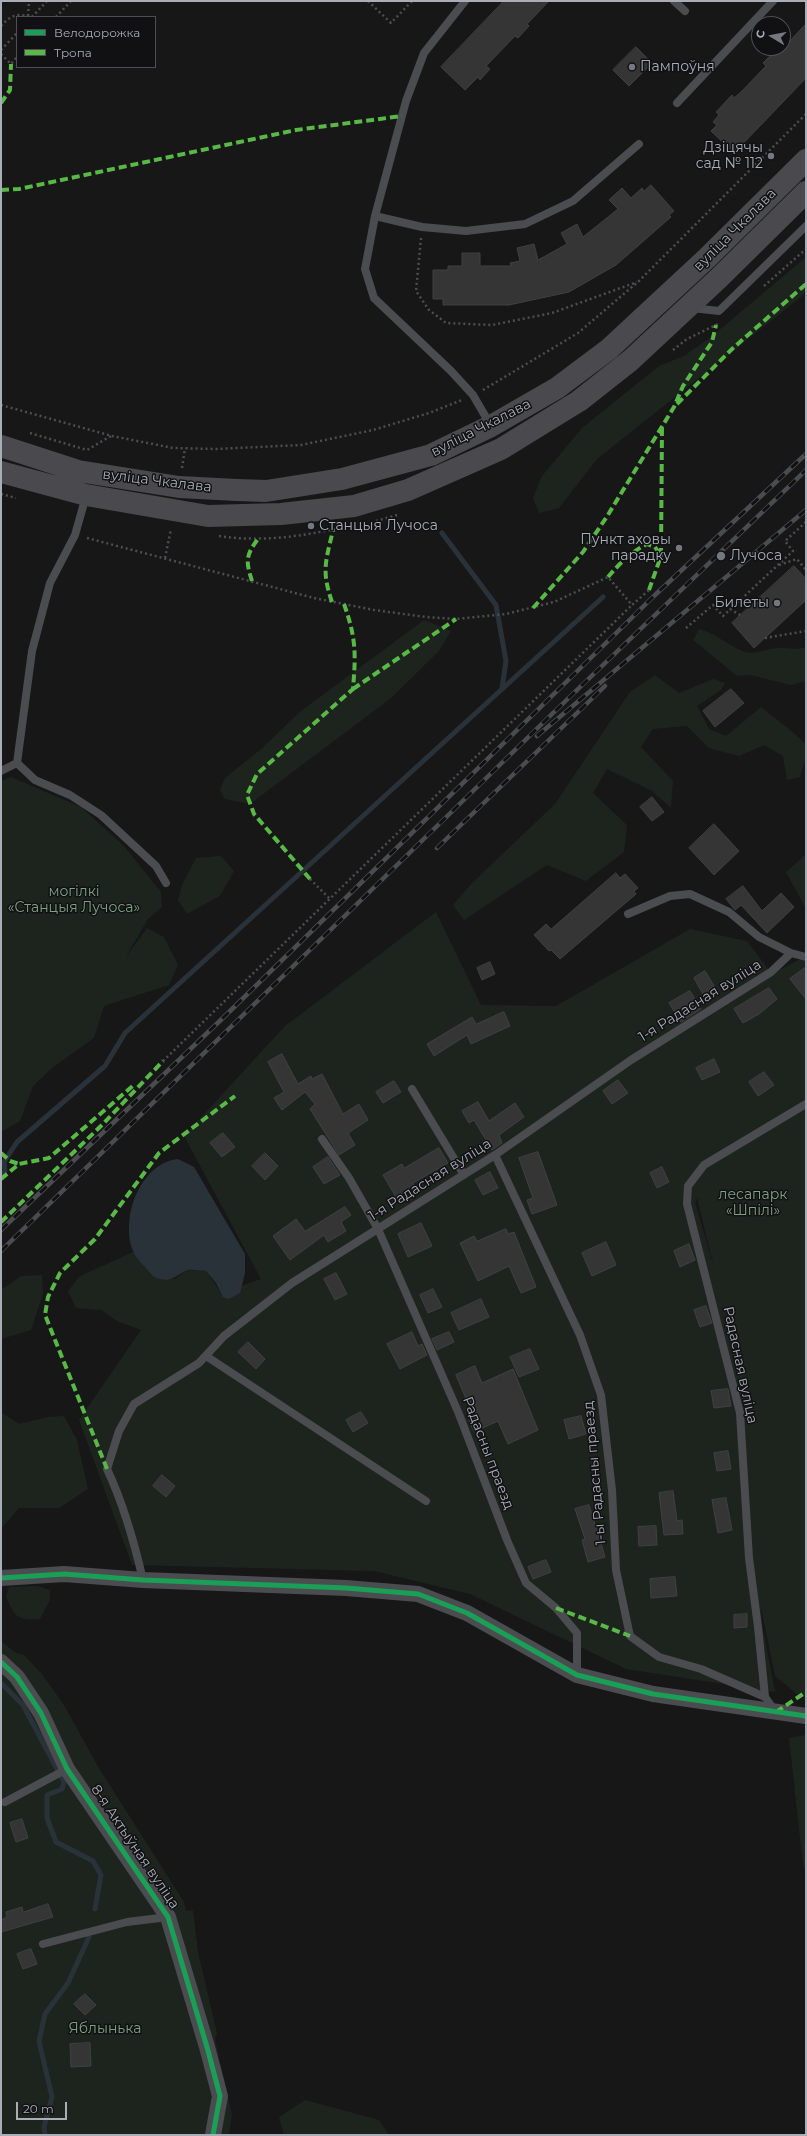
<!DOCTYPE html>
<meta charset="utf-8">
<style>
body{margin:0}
#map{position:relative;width:807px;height:2136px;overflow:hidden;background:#171717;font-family:Montserrat,sans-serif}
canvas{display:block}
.frame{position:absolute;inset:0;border:2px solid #a8adb8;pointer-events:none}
.legend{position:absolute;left:16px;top:16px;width:140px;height:52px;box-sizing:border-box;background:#111113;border:1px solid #4d4f55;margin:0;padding:5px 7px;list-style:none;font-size:12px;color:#a8adb8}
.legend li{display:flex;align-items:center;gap:8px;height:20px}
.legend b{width:20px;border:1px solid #4d4f55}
.north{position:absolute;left:751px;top:16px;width:40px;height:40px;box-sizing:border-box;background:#111113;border:1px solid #4d4f55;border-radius:50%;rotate:280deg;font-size:11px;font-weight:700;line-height:16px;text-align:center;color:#a8adb8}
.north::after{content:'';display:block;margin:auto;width:14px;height:18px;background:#757880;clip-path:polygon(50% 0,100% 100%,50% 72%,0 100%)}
.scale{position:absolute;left:16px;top:2102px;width:51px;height:18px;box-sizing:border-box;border:2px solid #a8adb8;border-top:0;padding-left:5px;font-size:12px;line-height:14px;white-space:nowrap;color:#a8adb8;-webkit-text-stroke:3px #111113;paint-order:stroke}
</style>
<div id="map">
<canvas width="807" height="2136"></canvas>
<div class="frame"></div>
<ul class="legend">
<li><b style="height:5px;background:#1a9f57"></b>Велодорожка</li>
<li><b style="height:5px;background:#58b947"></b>Тропа</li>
</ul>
<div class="north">С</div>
<div class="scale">20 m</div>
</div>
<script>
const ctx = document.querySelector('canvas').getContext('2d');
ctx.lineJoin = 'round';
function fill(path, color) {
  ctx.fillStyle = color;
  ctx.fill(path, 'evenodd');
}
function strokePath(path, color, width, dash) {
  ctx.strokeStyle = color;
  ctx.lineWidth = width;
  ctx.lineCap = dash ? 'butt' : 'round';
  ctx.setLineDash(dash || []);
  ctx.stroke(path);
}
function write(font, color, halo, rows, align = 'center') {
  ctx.font = font + ' Montserrat,sans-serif';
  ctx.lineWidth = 3;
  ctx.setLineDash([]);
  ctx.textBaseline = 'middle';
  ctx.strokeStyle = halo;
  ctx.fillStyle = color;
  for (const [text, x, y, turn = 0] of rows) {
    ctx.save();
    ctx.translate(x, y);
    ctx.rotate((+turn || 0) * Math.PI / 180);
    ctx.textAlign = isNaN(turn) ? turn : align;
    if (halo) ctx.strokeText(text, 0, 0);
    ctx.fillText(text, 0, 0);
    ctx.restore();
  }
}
fill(new Path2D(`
 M806,257V291L801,297L597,459L559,508L539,513L533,498L542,476L582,428L659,366L684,356L711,337Z
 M424,620L451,631L439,651L390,699L250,804L225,799L220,790L225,778L260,750L301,711Z
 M699,629C715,633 725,643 740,650C753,657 765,648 779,648C789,648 796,650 806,647V681L791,685L750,675L737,676L693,640Z
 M655,675L679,693L713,679L725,683L721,690L697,706L709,729L726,736L761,707C769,714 803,738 806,746C807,756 803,768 800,777L787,780L783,756L764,745L739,756L709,748L687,726L653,729L641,747L673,781L671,808L652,791L607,769L593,793L627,825L624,852L586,881L547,865L464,920L453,905L472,883L555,804L630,692Z
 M11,777L81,807L124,846L161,892L162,907L148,919L125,958L147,928L164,937L178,965L169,985L104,1006L94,1038L52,1068L33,1086L20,1121L1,1132V781Z
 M806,854V909L786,872Z
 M221,856L234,871L220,896L187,914L178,900L182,885L196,858Z
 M436,912L481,1005L556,1006L690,929L747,941L772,974L806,956V1697L798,1695L775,1676L761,1607L762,1624L775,1692L626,1669L470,1594L374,1571L132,1565L79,1420L141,1330L117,1321L101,1310L76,1308L68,1291L80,1276L133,1252L150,1274L174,1279L189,1270L206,1271L221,1293L261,1279L184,1136L285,1026ZM699,1198L698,1202L714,1268L695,1202Z
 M42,1275L43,1294L31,1330L1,1339V1290L21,1276Z
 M1,1412L19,1424L48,1417L64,1416L77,1440L88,1489L59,1508H19L1,1529Z
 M37,1586L50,1590V1600L40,1619C18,1621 14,1617 6,1596L9,1587Z
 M1,1641L16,1653L24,1655L42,1674L64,1705L100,1770L184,1902L186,1911L193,1910L198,1952L217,2033L215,2039L232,2115L229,2135H1Z
 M806,1735V1872L803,1865L789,1738Z
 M305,2100L379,2120L389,2135H284L279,2117Z`), '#1d241e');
fill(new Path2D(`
 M178,1159L194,1167L245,1254V1273L240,1293L229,1299L223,1297L216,1283L206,1271C201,1271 193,1269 188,1270C178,1274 172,1282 160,1279C153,1278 148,1271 144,1266C140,1262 135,1256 133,1251C120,1218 140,1163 178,1159Z`), '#2a3239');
strokePath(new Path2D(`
 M442,533L496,605L506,661L502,688
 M1,1177L5,1171L4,1162L17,1142L105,1066L125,1033L603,597
 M1,1683L23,1705L64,1782L62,1789L47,1795V1818L56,1842L93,1861L101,1875L95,1909
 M45,2135L44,2127L52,2097L39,2041L45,2014L68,1983L89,1937`), '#2a3239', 5);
const building = new Path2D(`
 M504,1H549L527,24L529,26L518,38L515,36L486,66L490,69L480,80L478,77L465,90L441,67Z
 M806,24V78L734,153L711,131L717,125L713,122L719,115L716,112L732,95L734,98L741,92L766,66L763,63L778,48H783Z
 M636,47L652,63L629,86L613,70Z
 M651,185L674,211L669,215L671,217L616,265L569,292L509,305H443V299H433V270H448V266H462V253H480V266H511L510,263L520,261L517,248L534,244L538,260L567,244L561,233L577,224L583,237L618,209L609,200L622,188L631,198L642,188L644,191Z
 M794,566L806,579V600L754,648L732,623Z
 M731,689L744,703L715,727L703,711Z
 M652,797L664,812L652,821L640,807Z
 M714,824L739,851L714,875L689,848Z
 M616,873L620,878L625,874L638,888L634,891L636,894L560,959L551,950L549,951L534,935L546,924L551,929Z
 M743,886L762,911L781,893L794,907L767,933L741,905L735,910L726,899Z
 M490,962L495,974L482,980L477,968Z
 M806,967V999L790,979Z
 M705,971L716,989L704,996L694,978Z
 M769,988L777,999L759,1014L743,1023L734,1009Z
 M690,991L701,1009L681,1022L669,1003Z
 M504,1012L510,1026L471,1044L467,1035L434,1056L427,1044L472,1017L476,1024Z
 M282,1054L298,1084L311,1076L312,1079L322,1074L343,1114L359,1104L368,1120L348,1133L355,1145L339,1155L310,1109L315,1104L305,1092L282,1110L274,1098L284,1092L268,1062Z
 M714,1059L720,1072L702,1080L696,1068Z
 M764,1072L774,1085L758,1096L749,1082Z
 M618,1080L628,1093L612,1104L603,1091Z
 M394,1081L401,1092L383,1103L376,1092Z
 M478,1102L489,1121L515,1103L524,1117L499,1135L502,1143L492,1150L474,1120L469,1123L462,1111Z
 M223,1133L235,1147L222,1157L210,1143Z
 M439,1148L448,1163L413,1183L414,1186L396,1197L383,1175L402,1164L404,1168Z
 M538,1152L557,1205L532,1214L527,1200L533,1198L519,1158Z
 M265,1153L278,1166L265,1180L252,1166Z
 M328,1157L340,1175L324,1184L313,1167Z
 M662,1167L669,1182L657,1188L650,1173Z
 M490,1172L498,1188L483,1195L475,1180Z
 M345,1207L351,1215L341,1222L346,1231L328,1242L324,1235L290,1260L273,1236L296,1219L305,1231Z
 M421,1223L432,1246L408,1257L398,1234Z
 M506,1229L508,1234L514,1232L536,1287L521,1293L509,1266L478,1281L460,1243L474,1236L477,1241Z
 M606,1242L616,1265L592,1276L582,1253Z
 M689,1244L695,1260L680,1267L674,1251Z
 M336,1273L347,1294L335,1300L324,1279Z
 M433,1289L442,1307L428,1313L420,1295Z
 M481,1299L489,1317L459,1330L451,1313Z
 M706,1306L712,1323L700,1327L694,1310Z
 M412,1332L418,1346L422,1344L427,1355L400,1369L387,1344Z
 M449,1332L454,1342L437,1350L432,1339Z
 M248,1342L265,1359L256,1369L238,1352Z
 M530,1349L539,1369L519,1377L510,1357Z
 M475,1366L482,1383L513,1369L538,1430L508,1444L498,1421L474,1432L469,1420L474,1418L456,1375Z
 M728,1389L731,1406L714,1408L711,1391Z
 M361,1412L368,1423L353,1432L346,1420Z
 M581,1416L586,1434L569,1439L564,1420Z
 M728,1451L731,1469L717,1471L714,1453Z
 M162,1475L175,1486L166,1497L153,1486Z
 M673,1491L677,1521L682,1520L683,1534L664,1535L659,1493Z
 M726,1498L732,1530L718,1533L712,1500Z
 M589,1505L605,1557L588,1562L582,1540L585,1539L575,1509Z
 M656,1526L657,1545L639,1546L638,1527Z
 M546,1560L551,1572L533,1579L528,1567Z
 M675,1577L677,1596L651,1598L650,1579Z
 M747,1614V1627L734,1628V1615Z
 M22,1819L28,1838L16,1842L10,1823Z
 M48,1904L53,1917L1,1932V1920L7,1917L6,1912L22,1907L23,1912Z
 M31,1949L37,1964L23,1969L17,1954Z
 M85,1994L96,2005L85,2015L74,2004Z
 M90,2043L91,2066L71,2067L70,2044Z`);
fill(building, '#353536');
strokePath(building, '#3f4043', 1);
strokePath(new Path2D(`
 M368,1L391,23L412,1
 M28,16L29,1
 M32,17L47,1
 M56,17L71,1
 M1,26C9,17 17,12 29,17
 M1,50L17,33
 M1,54L11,64L17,57
 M421,238L416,291L429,310L446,323L492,325L552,313L637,282
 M764,286L806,249
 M673,350L687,339L718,324
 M483,390L578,333L639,281L806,114
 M1,405L112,436L173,448L216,449L301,445L373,430L429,413L462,400
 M30,433L87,450L111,436
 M182,468L185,448
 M1,494L16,498
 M376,521L397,515
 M219,536C258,542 297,537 335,529
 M87,538L314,598L374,610L426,617L456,619L506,614L554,602L608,577L632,605L649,590
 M165,558L171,529
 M779,565L797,559L806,570
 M730,609L740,615
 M686,628L713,605L723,616L793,551L785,541L806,522
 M765,638L806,631
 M310,879L330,899
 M163,1061L632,605`), '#4d4e52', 2.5, [2, 3]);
strokePath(new Path2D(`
 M465,1L424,53L406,101L375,216L365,269L374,298L451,371L473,395L491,426
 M674,1L685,11
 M677,103L773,1
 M375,216L422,227L466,231L525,224L573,201L639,144
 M692,308L719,311L806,226
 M17,763L32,651L50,583L75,535L86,496
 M1,771L17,763L35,780L70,795L101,815L156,866L166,883
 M628,914L670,896L690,894L729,912L759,937L791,953
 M412,1089L464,1175
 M322,1139L349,1178L378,1229L459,1414L507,1540L526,1583L556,1608L577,1633V1675
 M495,1155L580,1335L601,1395L612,1490L616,1570L630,1636L659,1657L701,1669L765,1697L775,1711
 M206,1356L426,1501
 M143,1580C134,1541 124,1505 107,1469L119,1431L134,1404L199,1363L224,1336L292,1283L495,1155L631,1060L771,972L791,953L806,957
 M765,1697L758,1627L749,1558L740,1413L687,1204L688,1186L704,1165L806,1104
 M5,1802L67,1769
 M43,1944L127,1922L168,1917`), '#4b4c50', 8);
strokePath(new Path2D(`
 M1,1578L64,1574L143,1580L346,1588L418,1594L467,1613L577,1675L653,1694L806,1716
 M1,1662L17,1677L41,1713L67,1769L168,1917L207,2047L220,2096L213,2135`), '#4b4c50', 16);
strokePath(new Path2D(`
 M1,446L78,471L179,487L237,490L266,491L342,479L431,455L491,426L557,388L609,349L707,258L806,160
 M1,472L86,495L208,516L281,514L354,506L408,490L501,449L579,401L631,360L720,277L806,192`), '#4a4a4e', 22);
const rail = new Path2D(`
 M537,736L806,510
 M437,848L605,686
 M1,1230L226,1015L655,595L806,454
 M1,1251L552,714L806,470`);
strokePath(rail, '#4b4c4f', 4.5);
strokePath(rail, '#111113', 3, [9]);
strokePath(new Path2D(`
 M1,103L10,90L11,64
 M1,190L19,189L296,130L402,116
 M677,404L732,349L806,284
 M608,577C620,563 631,552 647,544L655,547L661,556
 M252,581C246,562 245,556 258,539
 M649,590L661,556L662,426
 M332,602C321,570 326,561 333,530
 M533,608L583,552L606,518L674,407L683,386L712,342L716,325
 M353,689L456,619
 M310,879L254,814L247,795L257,774L353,689C356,653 356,638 344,604
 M1,1153L10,1161L19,1164
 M1,1179L19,1164L49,1158L135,1084
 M1,1222L102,1125L163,1061
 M107,1469L45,1315L48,1297L60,1273L95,1239L159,1153L235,1096
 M556,1608L630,1636
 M776,1712L806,1692`), '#58b947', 4, [8, 4]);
strokePath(new Path2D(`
 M1,1578L64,1574L143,1580L346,1588L418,1594L467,1613L577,1675L653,1694L806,1716
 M1,1662L17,1677L41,1713L67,1769L168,1917L207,2047L220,2096L213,2135`), '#1a9f57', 5);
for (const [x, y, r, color] of [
 [632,67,4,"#757880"],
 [771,156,4,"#757880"],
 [311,526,4,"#757880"],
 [679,548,4,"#757880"],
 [721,556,5,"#757880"],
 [777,603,4,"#757880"]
]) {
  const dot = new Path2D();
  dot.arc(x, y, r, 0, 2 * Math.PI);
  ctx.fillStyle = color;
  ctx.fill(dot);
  strokePath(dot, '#111113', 1.5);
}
write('14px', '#a8adb8', '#111113', [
 ["Пампоўня",640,67],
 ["Дзіцячы",763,148,"right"],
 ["сад № 112",763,164,"right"],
 ["Станцыя Лучоса",319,526],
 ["Пункт аховы",671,540,"right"],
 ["парадку",671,556,"right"],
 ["Лучоса",730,556],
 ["Билеты",769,603,"right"]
], 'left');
write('14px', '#a8adb8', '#111113', [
 ["вуліца Чкалава",735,230,-45],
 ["вуліца Чкалава",481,428,-27],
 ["вуліца Чкалава",157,481,7],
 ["1-я Радасная вуліца",700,1001,-32],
 ["1-я Радасная вуліца",430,1180,-32],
 ["Радасная вуліца",740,1365,78],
 ["Радасны праезд",488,1453,69],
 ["1-ы Радасны праезд",595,1473,-95],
 ["8-я Актыўная вуліца",135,1847,56]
]);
write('14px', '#7fa381', '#111113', [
 ["могілкі",74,892],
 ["«Станцыя Лучоса»",74,908],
 ["лесапарк",753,1195],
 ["«Шпілі»",753,1211],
 ["Яблынька",105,2029]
]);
</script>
